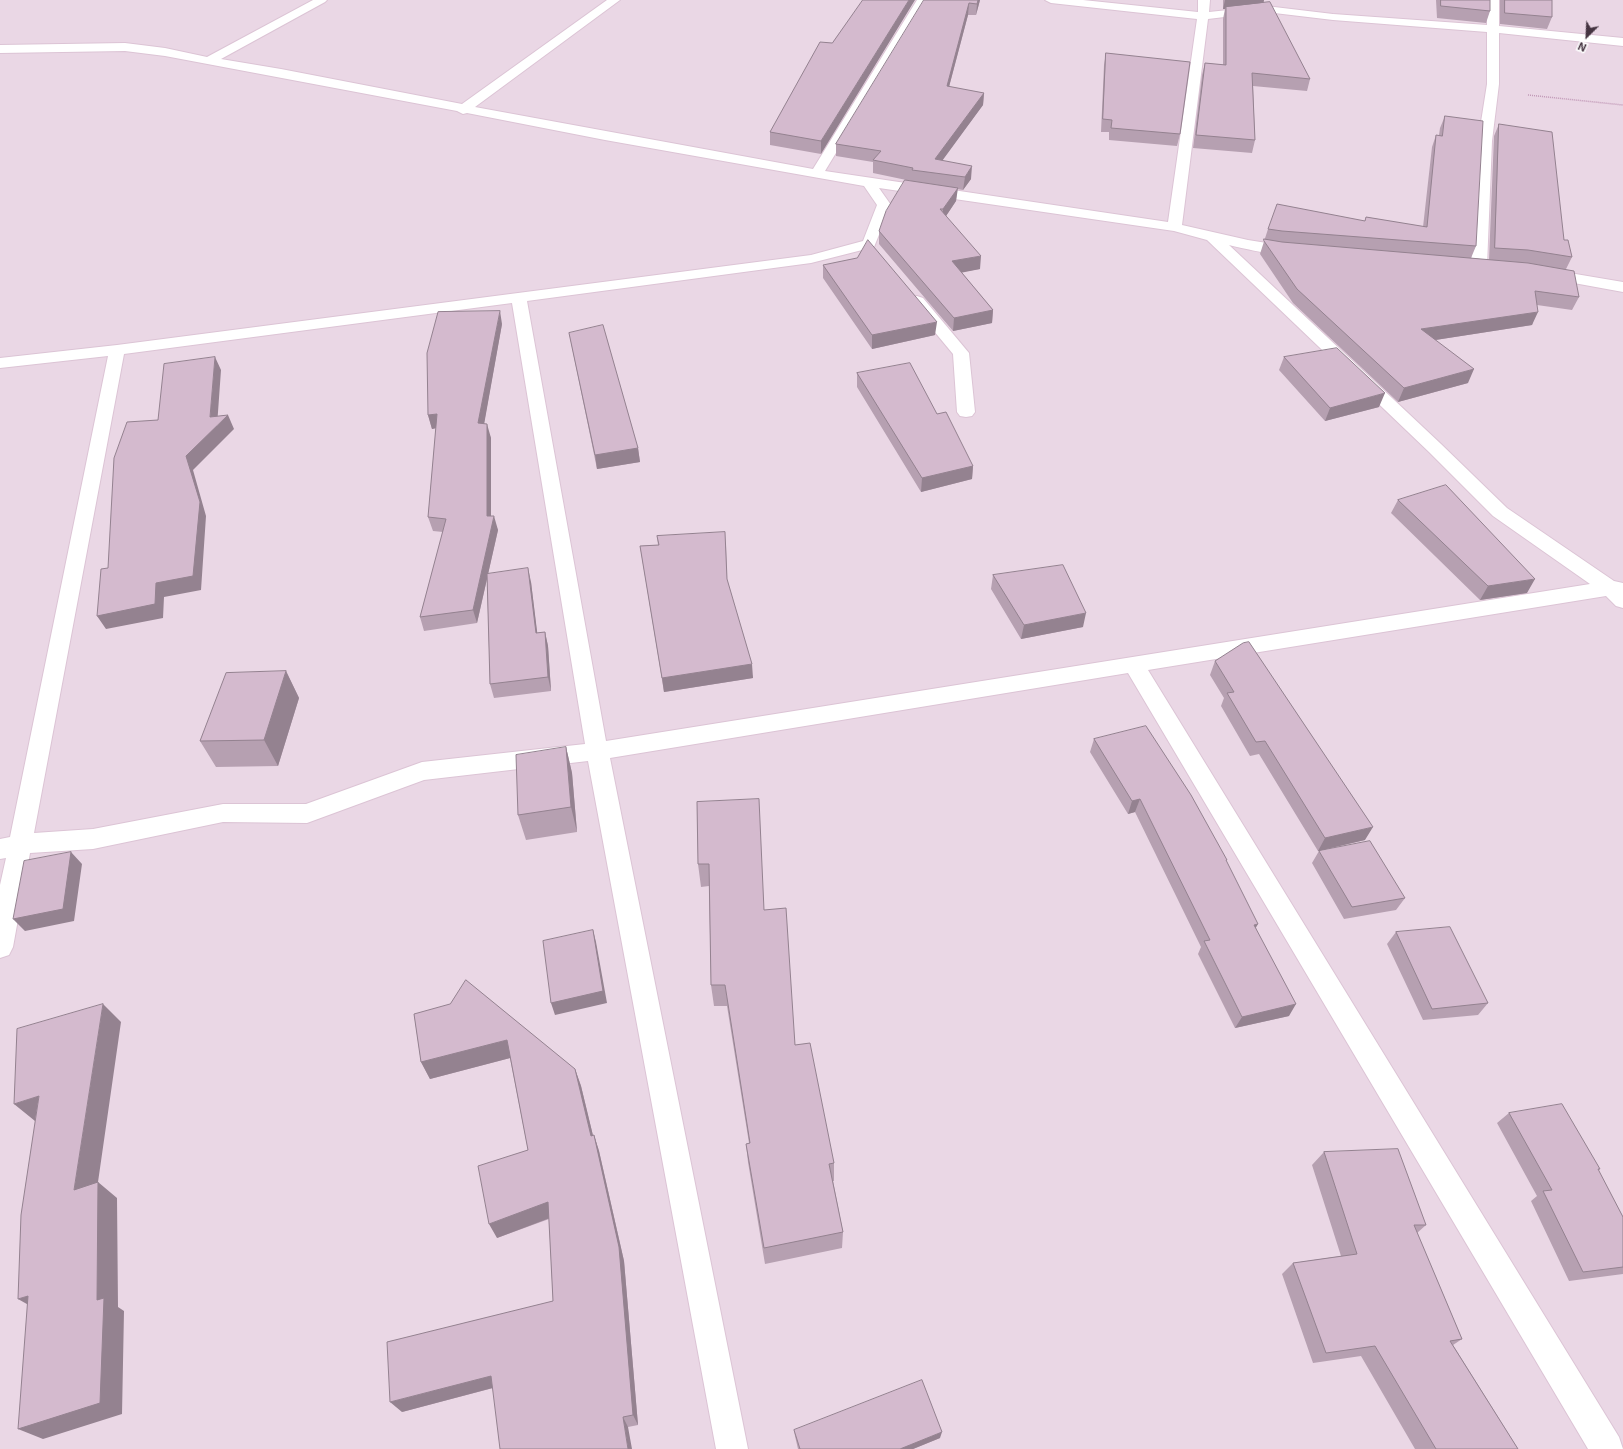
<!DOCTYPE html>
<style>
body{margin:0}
#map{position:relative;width:1623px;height:1449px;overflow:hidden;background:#f2e5ee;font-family:"Exo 2",sans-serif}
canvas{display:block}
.north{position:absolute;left:1567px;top:16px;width:40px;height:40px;-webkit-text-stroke:3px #fff;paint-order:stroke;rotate:204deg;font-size:11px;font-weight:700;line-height:16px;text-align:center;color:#453441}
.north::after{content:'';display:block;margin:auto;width:14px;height:18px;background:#453441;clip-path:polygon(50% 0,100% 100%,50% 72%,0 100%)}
</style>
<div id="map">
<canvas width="1623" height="1449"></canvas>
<div class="north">N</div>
</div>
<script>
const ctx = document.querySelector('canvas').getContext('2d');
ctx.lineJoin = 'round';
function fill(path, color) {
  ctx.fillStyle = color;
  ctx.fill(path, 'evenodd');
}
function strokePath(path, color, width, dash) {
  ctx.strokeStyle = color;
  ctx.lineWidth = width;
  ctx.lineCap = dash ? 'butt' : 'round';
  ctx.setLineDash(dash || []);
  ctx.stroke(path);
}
fill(new Path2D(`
 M0,0H1623V1449H0Z`), '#ead7e5');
const street = new Path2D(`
 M313,0H327L325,2L221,59L281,69L462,104L607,0H620L475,107L813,169L917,0H929L825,171L1168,222L1197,19L1051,3L1045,0H1083L1198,12V0H1210L1209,12L1266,6L1333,14L1487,25V0H1499V26L1623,38V46L1499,33V84L1492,141L1487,266L1484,269L1479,271L1474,269L1471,266L1478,141L1487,84V32L1333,20L1266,12L1208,19L1182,225L1248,240L1298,248L1300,251L1298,254C1282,258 1246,249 1229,245L1441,444L1507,508L1614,581L1623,583V608L1616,606L1606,596L1148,670L1619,1437L1623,1449H1588L1128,673L610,758L748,1449H716L588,761L424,780L307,823L223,822L93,849L30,853L13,947L9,955L0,958V885L6,858L0,859V839L10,837L108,356L0,368V358L117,345L811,255L863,241L877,205L864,186L605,140L467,113L463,114L457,111L165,56L125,51L0,53V45L125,43L165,48L207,57ZM879,188L1174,231L1207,240L1429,452L1493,516L1590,584L606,741L527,301L811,263L874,247L891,205ZM512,303L585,744L422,762L306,804H223L93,829L34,833L124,354Z
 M1546,269L1623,282V292L1541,277L1538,274L1541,271Z
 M917,296L923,298L969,353L975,412L972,416L966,417L960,416L957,412L953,354L909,301L911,298Z`);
strokePath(street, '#dcc4d5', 2);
strokePath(new Path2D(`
 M1528,95L1623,105`), '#c098b6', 1.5, [1, 1]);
fill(street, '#fff');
fill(new Path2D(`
 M925,0H980L976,15H968L949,87L984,93L983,105L942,160L971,179L963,190L957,189L956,201L946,216L980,269L961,272L993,310L992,323L953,331L879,244V231L911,181L873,173V162L836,156V144Z
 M1223,0H1264L1263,3L1310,79L1307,91L1253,86L1255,140L1252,153L1193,148L1202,75L1205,63L1223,65V19L1225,9H1223Z
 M1436,0H1490V11L1486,23L1437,18Z
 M1500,0H1552V17L1547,29L1500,24Z
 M832,43L821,154L770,145V132Z
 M1106,53L1180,134L1177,146L1109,140V132H1101L1104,65Z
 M1445,116L1476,246L1471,258L1489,260L1494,136L1499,124L1564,240L1572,257L1566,269L1579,297L1572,310L1537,305L1532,325L1435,340L1468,383L1398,402L1293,303L1260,254L1268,229L1365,221L1366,217L1423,227L1432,147L1436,135H1439L1440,128Z
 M823,265L935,335L872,349L823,278Z
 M502,324L484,423L491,438V516L498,530L488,574L531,582L537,633L545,632L548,646L551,691L494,698L490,684L487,579L477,623L424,631L420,617L443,532L433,531L428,517L436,428L432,429L428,415Z
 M569,333L638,448L640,462L597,469Z
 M1284,357L1379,407L1325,421L1279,370Z
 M857,373L937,414L973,466L972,479L921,492L857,387Z
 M1398,500L1527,593L1480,600L1391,513Z
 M657,536L726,546L727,581L753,678L664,692L640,546L658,545Z
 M993,575L1083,627L1021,639L991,589Z
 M1215,661L1365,840L1318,851L1259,754L1250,756L1221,706L1224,698L1210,675Z
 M286,671L299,698L278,766L216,767L200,741Z
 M1094,739L1226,862L1256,928L1289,1016L1235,1028L1198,954L1201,947L1135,812L1128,814L1090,752Z
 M566,747L572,773L577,832L526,840L518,815Z
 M697,802L764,910L795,1045L834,1163V1181H833L843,1232L842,1248L765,1264L748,1162L746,1144L749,1143L727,1006H714L711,985L709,886L701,887L698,864Z
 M1319,851L1405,898L1396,910L1344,919L1312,863Z
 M1396,932L1488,1003L1478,1015L1423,1020L1387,944Z
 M414,1014L575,1069L581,1086L593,1136L594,1135L599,1151L624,1261L638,1425L628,1427L493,1388L402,1412L553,1301L549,1219L497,1238L528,1150L510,1058L430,1079L421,1062Z
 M1509,1113L1600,1169L1598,1170L1623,1217V1274L1569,1281L1531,1201L1537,1196L1497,1123Z
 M1324,1152L1426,1225L1417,1233L1462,1339L1453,1345L1518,1449H1415L1361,1356L1313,1363L1282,1274L1293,1263L1341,1256L1312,1165Z
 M794,1430L940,1438L913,1449H798L795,1436Z`), '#b6a0b1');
fill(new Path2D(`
 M909,0H915L821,154V141Z
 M978,0H980L976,15L977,4Z
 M1225,0H1264L1263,5L1226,7L1225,9H1223Z
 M969,3L968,15L946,98L947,86Z
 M984,93L983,105L934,172L935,159Z
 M972,166L971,179L963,190L965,177Z
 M958,188L956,201L942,222L943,209Z
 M981,256L980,269L950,275L952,261Z
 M993,310L992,323L953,331L954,318Z
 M500,311L502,324L482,436L478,423Z
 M1538,312L1532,325L1416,343L1421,329Z
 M937,322L935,335L872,349V335Z
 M215,357L221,370L217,426L228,415L234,429L193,470L206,516L201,590L164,597L163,618L106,629L97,616L156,583L186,456L210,417Z
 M1474,369L1468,383L1398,402L1404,388Z
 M1385,393L1379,407L1325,421L1330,408Z
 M437,414L441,427L432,429L428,415Z
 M487,424L491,438V530L487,516Z
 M638,448L640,462L597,469L595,455Z
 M973,466L972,479L921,492L922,478Z
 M494,516L498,530L477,623L473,610Z
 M528,568L531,582L539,647L536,633Z
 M1535,579L1527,593L1480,600L1488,586Z
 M1086,613L1083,627L1021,639L1024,625Z
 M545,632L548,646L551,691L548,677Z
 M752,664L753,678L664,692L662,678Z
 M286,671L299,698L278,766L264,740Z
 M566,747L572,773L577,832L571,807Z
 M1140,799L1135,812L1128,814L1132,801Z
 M1373,827L1365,840L1318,851L1325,838Z
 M71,852L82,864L74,921L25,931L13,919Z
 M1258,924L1251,936L1254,925Z
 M593,930L596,942L607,1003L555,1015L551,1003Z
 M103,1004L121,1022L98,1182L117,1198L118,1307L124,1311L122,1414L43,1439L18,1429L97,1300L74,1190Z
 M1296,1004L1289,1016L1235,1028L1242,1017Z
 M507,1040L514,1057L430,1079L421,1062Z
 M575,1069L581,1086L597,1152L591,1136Z
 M39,1096L35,1121L14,1104Z
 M594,1135L599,1151L624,1261L638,1425L633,1415Z
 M548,1202L555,1216L497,1238L489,1224Z
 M28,1296L41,1312L18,1299Z
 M491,1376L500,1386L402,1412L390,1402Z
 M623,1417L628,1427L632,1449H628Z
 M942,1432L940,1438L913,1449H900Z`), '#948290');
const building = new Path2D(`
 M863,0H909L821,141L770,132L820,42L832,43Z
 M924,0H978L977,4L969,3L947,86L984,93L935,159L972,166L965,177L912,170L913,168L873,160L881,151L836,144Z
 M1441,0H1490V11L1441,6Z
 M1505,0H1552V17L1505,13Z
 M1270,2L1310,79L1252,73L1255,140L1196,135L1205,63L1226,65V7Z
 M1106,53L1190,62L1180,134L1111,128L1112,120L1103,119Z
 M1445,116L1483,121L1476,246L1282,231L1268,229L1277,204L1365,221L1366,217L1427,227L1436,135L1442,136Z
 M1499,124L1552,132L1564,240H1568L1572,257L1528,250L1495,248Z
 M905,180L958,188L943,209H940L981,256L952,261L993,310L954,318L879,231L886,211Z
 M1264,239L1282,242L1528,263L1574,271L1579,297L1535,291L1538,312L1421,329L1474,369L1404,388L1297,289L1264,241Z
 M868,240L937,322L872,335L823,265L857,258Z
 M500,311L478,423L487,424V516H494L473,610L420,617L446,519L428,517L437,414L428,415L427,353L438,312Z
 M603,325L638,448L595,455L569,333Z
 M1337,348L1385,393L1330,408L1284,357Z
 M215,357L210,417L228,415L186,456L200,502L193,576L156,583L155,604L97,616L101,569L108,568L114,458L127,422L158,420L164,364Z
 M910,363L937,414L946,412L973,466L922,478L857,373Z
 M1446,485L1535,579L1488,586L1398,500Z
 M725,532L727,579L752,664L662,678L640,546L659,545L657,536Z
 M1063,565L1086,613L1024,625L993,575Z
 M528,568L536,633L545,632L548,677L490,684L487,574Z
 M1249,642L1373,827L1325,838L1265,741L1256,742L1227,693L1234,692L1215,661L1243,643Z
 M286,671L264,740L200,741L226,673Z
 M1146,726L1191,795L1227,860H1226L1258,924L1254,925L1296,1004L1242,1017L1204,941L1210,940L1140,799L1132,801L1094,739Z
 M566,747L571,807L518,815L516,755Z
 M759,799L764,910L786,908L795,1045L810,1043L834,1163L829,1164L843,1232L764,1248L746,1144L750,1143L725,985H711L709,864H698L697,802Z
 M1370,841L1405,898L1352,907L1319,851Z
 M71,852L63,909L13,919L24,861Z
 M1450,927L1488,1003L1432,1009L1396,932Z
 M593,930L603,991L551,1003L543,941Z
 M466,980L575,1069L591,1136L594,1135L619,1247L633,1415L623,1417L628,1449H500L491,1376L390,1402L387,1342L553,1301L548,1202L489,1224L478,1166L528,1150L507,1040L421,1062L414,1014L450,1004Z
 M103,1004L74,1190L98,1182L97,1300L104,1298L100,1403L18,1429L28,1296L18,1299L21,1215L39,1096L14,1104L17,1029Z
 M1562,1104L1600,1169H1598L1623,1217V1267L1583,1272L1543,1191L1552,1190L1509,1113Z
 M1398,1149L1426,1225H1414L1462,1339L1450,1341L1518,1449H1436L1375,1346L1326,1353L1293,1263L1357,1254L1324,1152Z
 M922,1380L942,1432L900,1449H800L794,1430Z`);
fill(building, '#d4bace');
strokePath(building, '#948290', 1);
</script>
